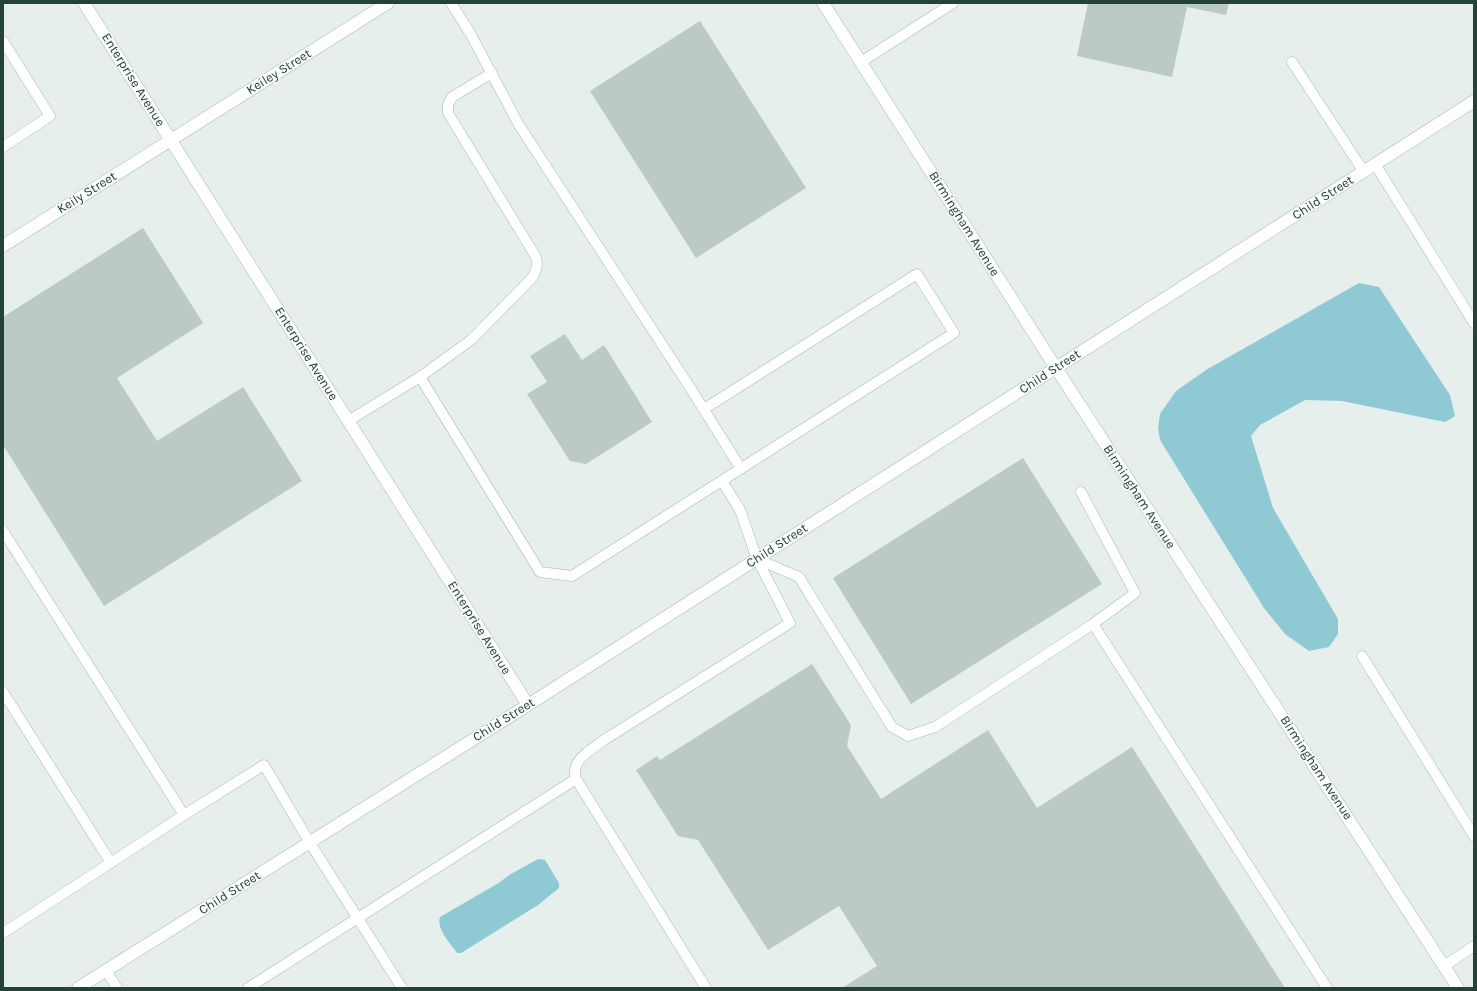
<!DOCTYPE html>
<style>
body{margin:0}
#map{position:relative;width:1477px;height:991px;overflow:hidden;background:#e6efeb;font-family:Karla,sans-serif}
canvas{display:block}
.frame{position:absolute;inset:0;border:4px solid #24423a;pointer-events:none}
</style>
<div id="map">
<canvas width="1477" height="991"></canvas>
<div class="frame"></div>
</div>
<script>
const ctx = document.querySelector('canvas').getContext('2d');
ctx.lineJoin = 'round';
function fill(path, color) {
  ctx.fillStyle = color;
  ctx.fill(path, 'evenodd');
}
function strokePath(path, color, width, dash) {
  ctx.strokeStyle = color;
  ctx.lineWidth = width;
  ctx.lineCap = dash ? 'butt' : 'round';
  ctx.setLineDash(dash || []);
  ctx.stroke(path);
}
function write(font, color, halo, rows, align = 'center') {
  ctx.font = font + ' Karla,sans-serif';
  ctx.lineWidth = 3;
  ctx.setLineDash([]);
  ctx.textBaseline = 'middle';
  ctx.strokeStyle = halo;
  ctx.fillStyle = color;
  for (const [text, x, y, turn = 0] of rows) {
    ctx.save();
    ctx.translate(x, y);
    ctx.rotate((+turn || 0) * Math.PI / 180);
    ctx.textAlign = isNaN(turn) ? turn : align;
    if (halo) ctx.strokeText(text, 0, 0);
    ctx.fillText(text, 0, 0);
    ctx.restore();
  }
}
fill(new Path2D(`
 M1359,283L1379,287L1450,395L1455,416L1445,422L1342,401L1305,400L1260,425L1251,436L1273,508L1338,619V634L1329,647L1309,651L1285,634L1264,608L1160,440L1158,429L1160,414L1176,391L1206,370Z
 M538,859L545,860L559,883V888L538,905L461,953H457C451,944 436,929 440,917L497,884L511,874Z`), '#8ec9d4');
fill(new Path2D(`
 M1088,3H1229L1226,15L1187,7L1172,77L1077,56Z
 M700,21L806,188L696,258L590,91Z
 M143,228L203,323L117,378L157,441L243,387L302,481L104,606L3,445V317Z
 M565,334L582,360L604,345L652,422L586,464L570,461L527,394L547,382L530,356Z
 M1023,458L1102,584L911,704L833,578Z
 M812,664L851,725L847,746L881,799L988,730L1037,808L1132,747L1285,988H842L877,966L839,906L768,950L698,840L678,836L636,770L657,756L660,760Z`), '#bbcac4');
const service = new Path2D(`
 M451,3L470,33L519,125L691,389L741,469
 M3,41L50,116L3,147
 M861,62L953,3
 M1292,62L1364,172
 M1375,164L1474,323
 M420,377L471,340L531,279C537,272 538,265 536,257L448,113V105L452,97L492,73
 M348,421L420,377L540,572L572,576L954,333L917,274L704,409
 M3,531L184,815
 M757,559L799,577L892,727L908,736L935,727L1093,624L1135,593L1081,492
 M1093,624L1327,988
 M1362,656L1474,836
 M3,692L111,863
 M3,933L184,815L264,765L310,843L402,988
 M1444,966L1474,946
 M106,970L117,988
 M248,988L576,779
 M706,988L576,779C570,760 591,750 604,740L790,623L757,559L740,510L722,481`);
const minor = new Path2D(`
 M84,3L528,705
 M3,246L388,3
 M78,988L528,705L1474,101`);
const secondary = new Path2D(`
 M823,3L1056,368L1458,988`);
strokePath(service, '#a8b8b2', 11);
strokePath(minor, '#a8b8b2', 13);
strokePath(secondary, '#a4bbb3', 13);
strokePath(service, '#fff', 10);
strokePath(minor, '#fff', 12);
strokePath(secondary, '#fff', 12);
write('13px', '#24423a', '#f7fbf9', [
 ["Keiley Street",279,72,-32],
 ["Enterprise Avenue",133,80,58],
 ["Keily Street",87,193,-32],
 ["Child Street",1323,198,-33],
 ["Birmingham Avenue",964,224,58],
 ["Enterprise Avenue",306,354,58],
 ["Child Street",1050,372,-33],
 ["Birmingham Avenue",1139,497,57],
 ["Child Street",777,546,-33],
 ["Enterprise Avenue",479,628,58],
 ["Child Street",504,720,-32],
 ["Birmingham Avenue",1316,768,57],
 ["Child Street",230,893,-32]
]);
</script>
